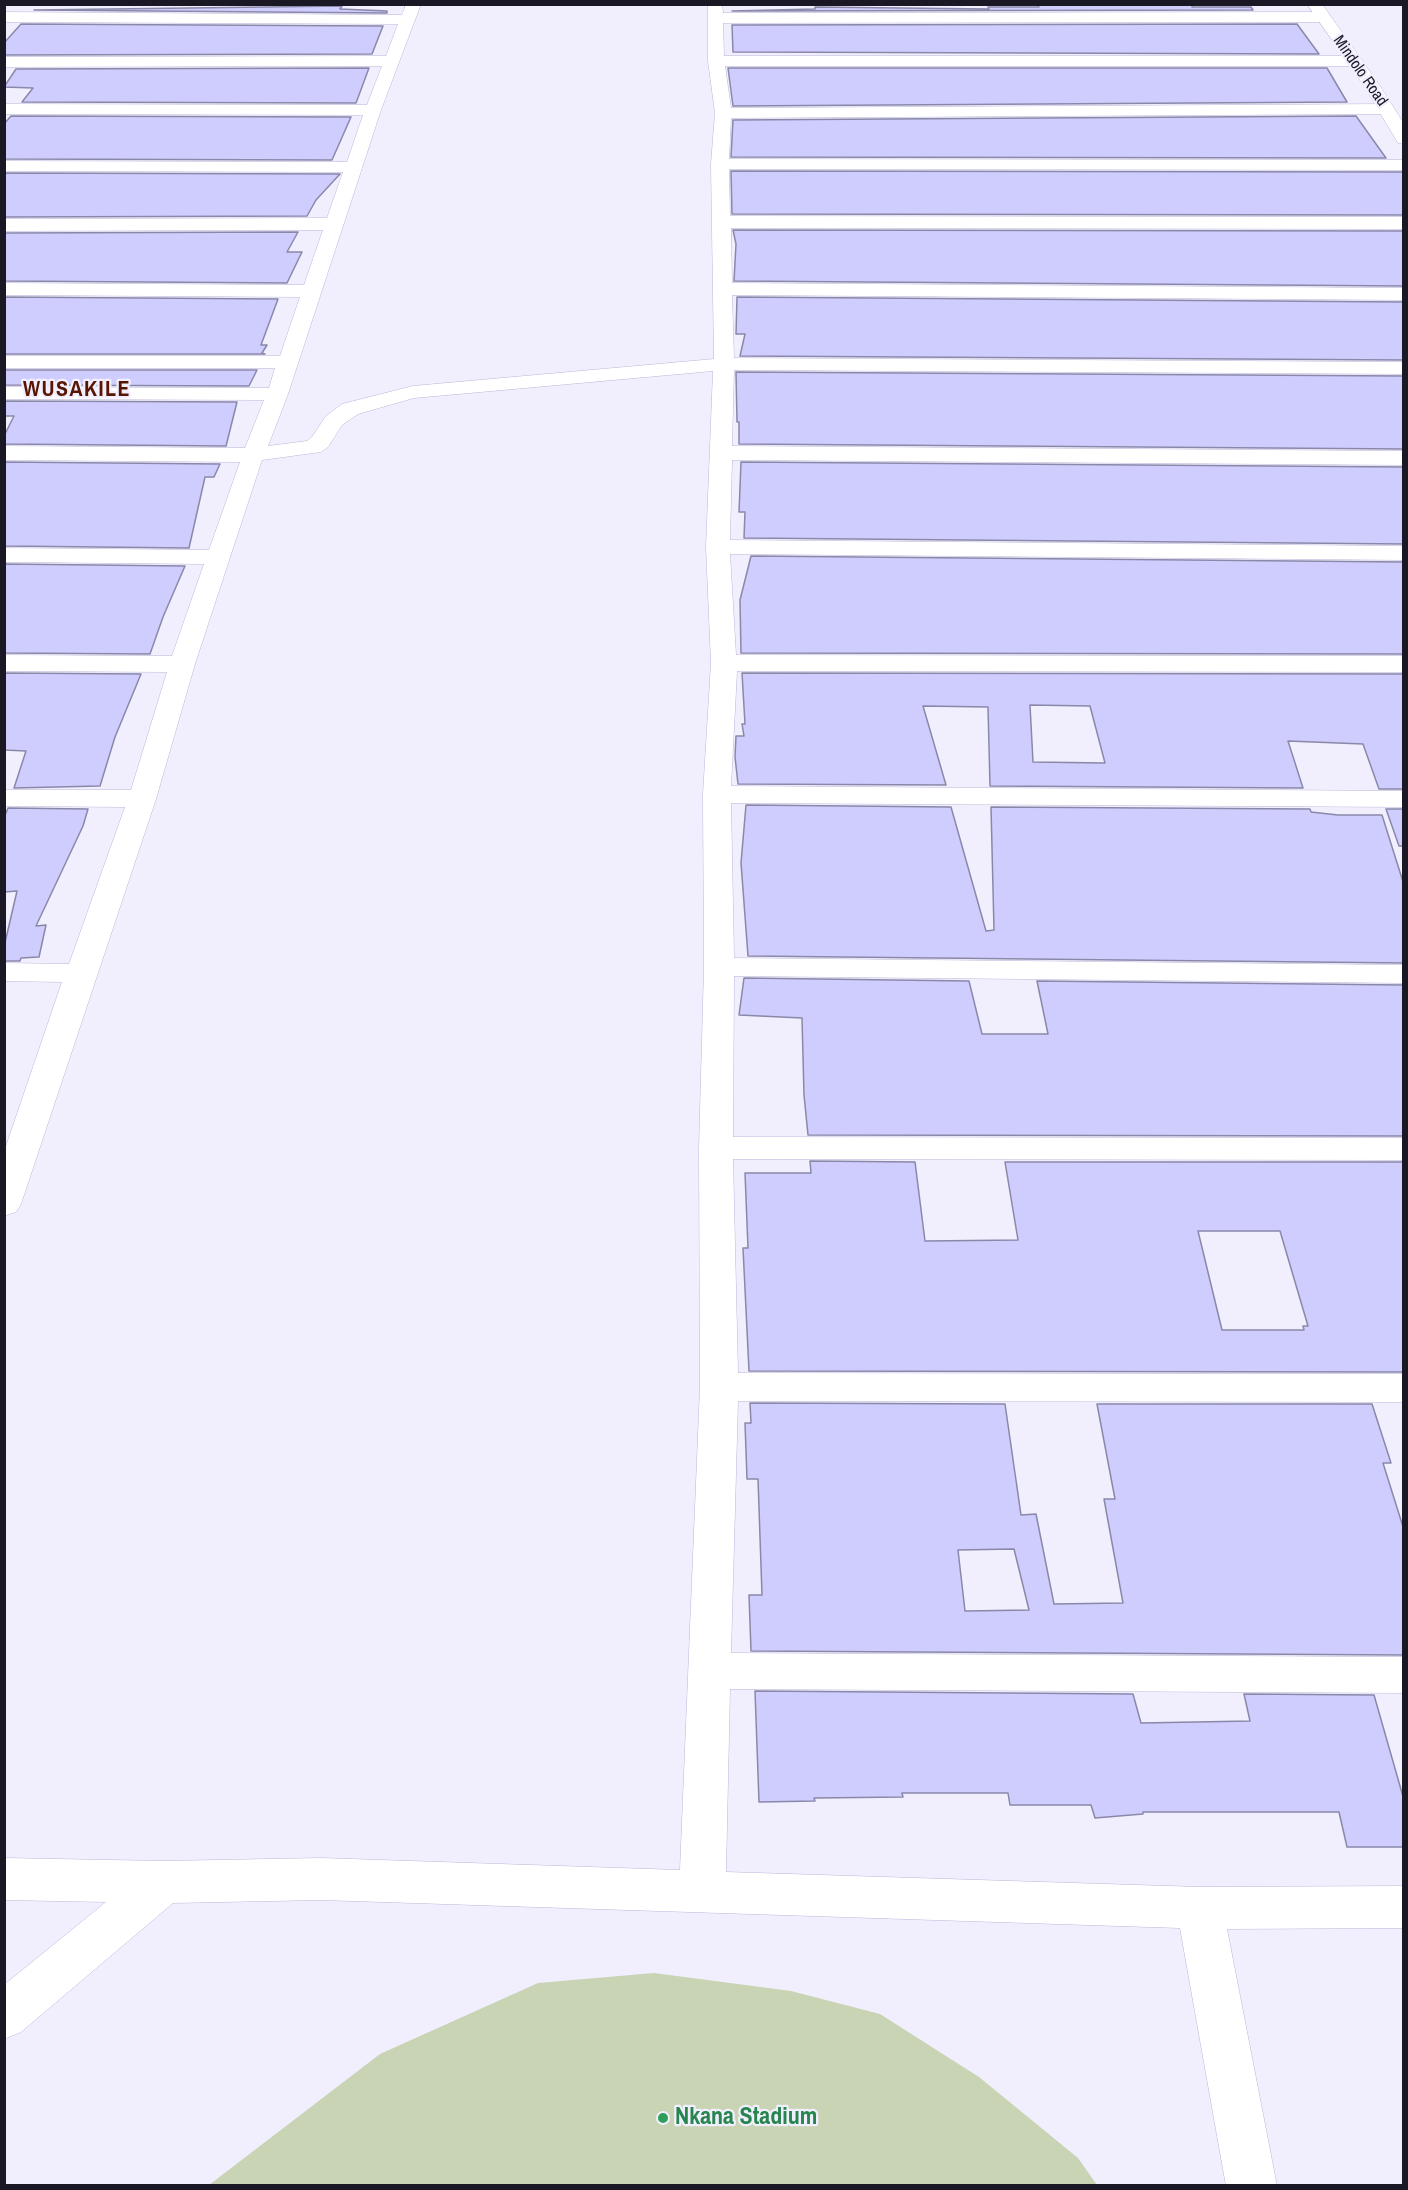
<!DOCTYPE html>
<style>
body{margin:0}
#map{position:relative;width:1408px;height:2190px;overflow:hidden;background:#f1effe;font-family:"Archivo Narrow",sans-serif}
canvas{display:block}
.frame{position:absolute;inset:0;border:6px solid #1a1825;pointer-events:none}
</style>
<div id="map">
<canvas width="1408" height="2190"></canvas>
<div class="frame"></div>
</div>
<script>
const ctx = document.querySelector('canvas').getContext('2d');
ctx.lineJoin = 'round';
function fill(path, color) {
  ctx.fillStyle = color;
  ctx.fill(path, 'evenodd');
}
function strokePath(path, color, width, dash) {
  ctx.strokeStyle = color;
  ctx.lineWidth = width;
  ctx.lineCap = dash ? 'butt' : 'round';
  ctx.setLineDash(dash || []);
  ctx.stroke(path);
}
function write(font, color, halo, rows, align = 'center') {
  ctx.font = font + ' "Archivo Narrow",sans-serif';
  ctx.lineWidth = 4.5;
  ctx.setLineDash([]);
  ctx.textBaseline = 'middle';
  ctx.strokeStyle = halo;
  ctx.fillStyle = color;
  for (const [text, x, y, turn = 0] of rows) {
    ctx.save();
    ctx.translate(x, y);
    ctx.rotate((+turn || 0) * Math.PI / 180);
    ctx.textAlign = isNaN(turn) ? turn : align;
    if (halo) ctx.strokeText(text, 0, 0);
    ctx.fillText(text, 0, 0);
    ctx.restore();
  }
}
fill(new Path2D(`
 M654,1973L791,1991L880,2014L979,2077L1078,2158L1097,2185H209L380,2054L538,1983Z`), '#c9d4b4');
const building = new Path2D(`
 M1038,4H1192V7H1251L1253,10L732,11L815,9V7L989,9L988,7H1039Z
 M342,6L340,9L387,11V13L34,10Z
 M21,24L383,26L372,54L4,55V43Z
 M1297,24L1319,54L733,52L732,25Z
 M369,68L356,103L22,102L33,88L4,87L16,69Z
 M728,68H1327L1347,102L733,106Z
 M11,116L351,117L332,160L4,159V124Z
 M1356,116L1386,158L731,157L733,120Z
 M731,171L1404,172V215L732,214Z
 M4,173L340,174L316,200L307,216L4,217Z
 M733,230L1404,231V286L734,281L736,244Z
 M298,232L287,252H302L287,283L4,281V233Z
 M4,297L278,299L261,345H267L262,353L265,354H4Z
 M737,297L1404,302V360L740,356L745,334H736Z
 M4,370H257L249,386L4,385Z
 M736,372L1404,376V449L739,444V422H737Z
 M4,401L237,402L226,446L4,444V436L14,416H4Z
 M4,462L220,464L214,477H205L189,548L4,546Z
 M741,462L1404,467V544L744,538L745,512H739Z
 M751,556L1404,562V654L741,653L740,600Z
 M4,564L185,566L163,617L150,654L4,653Z
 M4,673L141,674L115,737L100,786L14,788L26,751L4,750Z
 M742,673L1404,674V789H1379L1363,744L1288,741L1303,788L990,786L988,707L923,706L946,785L738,784L735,757L736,736H744L742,724H745ZM1030,705L1090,706L1105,763L1033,762Z
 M746,805L951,807L986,931L994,930L991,807L1310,809L1311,812L1338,815H1382L1404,885V963L748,956L741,863Z
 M8,808L88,809L83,826L36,926L46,925L39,957L21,958L20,961H4V947L17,891L4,892V818Z
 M1386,809H1404V846H1399Z
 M744,978L969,981L982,1034H1048L1037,981L1403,985L1404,1136L808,1135L804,1095L802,1018L739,1015Z
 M810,1161L915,1162L925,1241L1018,1240L1005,1162H1404V1372L749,1371L743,1248H748L745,1173H811ZM1198,1231H1280L1308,1326H1303L1304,1330H1222Z
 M750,1403L1005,1404L1021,1515L1036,1514L1054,1604L1123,1603L1104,1499H1115L1097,1404H1372L1391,1463H1383L1404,1530V1655L751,1651L749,1595H762L758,1479H747L745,1423H751ZM1014,1549L1029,1610L965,1611L958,1550Z
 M755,1691L1133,1694L1141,1723L1250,1721L1244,1694L1374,1695L1404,1800V1847H1347L1339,1812H1143V1814L1095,1818L1091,1805H1010L1008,1793H902L903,1797L814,1798L815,1801L759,1802Z`);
fill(building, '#cfcdfd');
strokePath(building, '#8988a9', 1.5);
const minor = new Path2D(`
 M406,4H421L381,110L288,394L268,446L307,441L312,437L326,416L342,404L413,386L714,359L711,164L715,113L708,61V4H722L723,13L1321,12L1329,17L1321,22L723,23L724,56H1354L1362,61L1354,66H725L731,108L1387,104L1395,109L1387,114L731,118L729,159L1404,160V170L729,169L730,216L1404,217V229L731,228L732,283L1404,288V300L732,295L734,358L1404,362V374L734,370L732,446L1404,451V465L732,460L730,540L1404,546V560L730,554L736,655L1404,656V672L737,671L731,786L1404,791V807L731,803L734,958L1404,965V983L734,976L733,1137L1404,1138V1160L733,1159L738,1373L1404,1374V1402L738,1401L731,1653L1404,1657V1693L730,1689L726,1872L1200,1887L1404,1886V1928L1227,1929L1277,2186H1226L1180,1928L321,1900L173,1903L21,2032L4,2039V1985L106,1902L4,1900V1858L164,1861L321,1858L680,1870L700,1387L699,1148L704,967L703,794L711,663L706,547L713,371L414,398L358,414L342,425L328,447L321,452L262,460L195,664L156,799L21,1204L16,1212L4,1216V1152L62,982L4,981V963L69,964L125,807L4,806V790H131L167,672L4,671V655L172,656L204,564L4,562V548L209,550L240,462L4,460V446L245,448L264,400L4,399V387L269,388L275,368H4V356H280L300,297L4,295V283L304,285L323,230L4,231V219L327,218L343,172L4,171V161L347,162L363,115L4,114V104L367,105L382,66L4,67V57L386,56L398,24L4,22V12L402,15Z`);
const tertiary = new Path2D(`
 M1307,4H1322L1380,86L1404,124V144L1398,143L1364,86Z`);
strokePath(minor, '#bbb6d9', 1);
strokePath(tertiary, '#bbb6d9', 1);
fill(minor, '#fff');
fill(tertiary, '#fff');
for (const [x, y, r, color] of [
 [663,2118,6,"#2e9e5b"]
]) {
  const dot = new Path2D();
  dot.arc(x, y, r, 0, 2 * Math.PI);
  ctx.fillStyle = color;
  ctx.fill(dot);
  strokePath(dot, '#f1effe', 2);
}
write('16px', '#1a1825', '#f1effe', [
 ["Mindolo Road",1360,71,55]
]);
ctx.letterSpacing = '1.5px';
write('bold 22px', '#571502', '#f1effe', [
 ["WUSAKILE",77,390]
]);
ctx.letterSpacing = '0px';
write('bold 24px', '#27864d', '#f1effe', [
 ["Nkana Stadium",675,2118]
], 'left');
</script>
